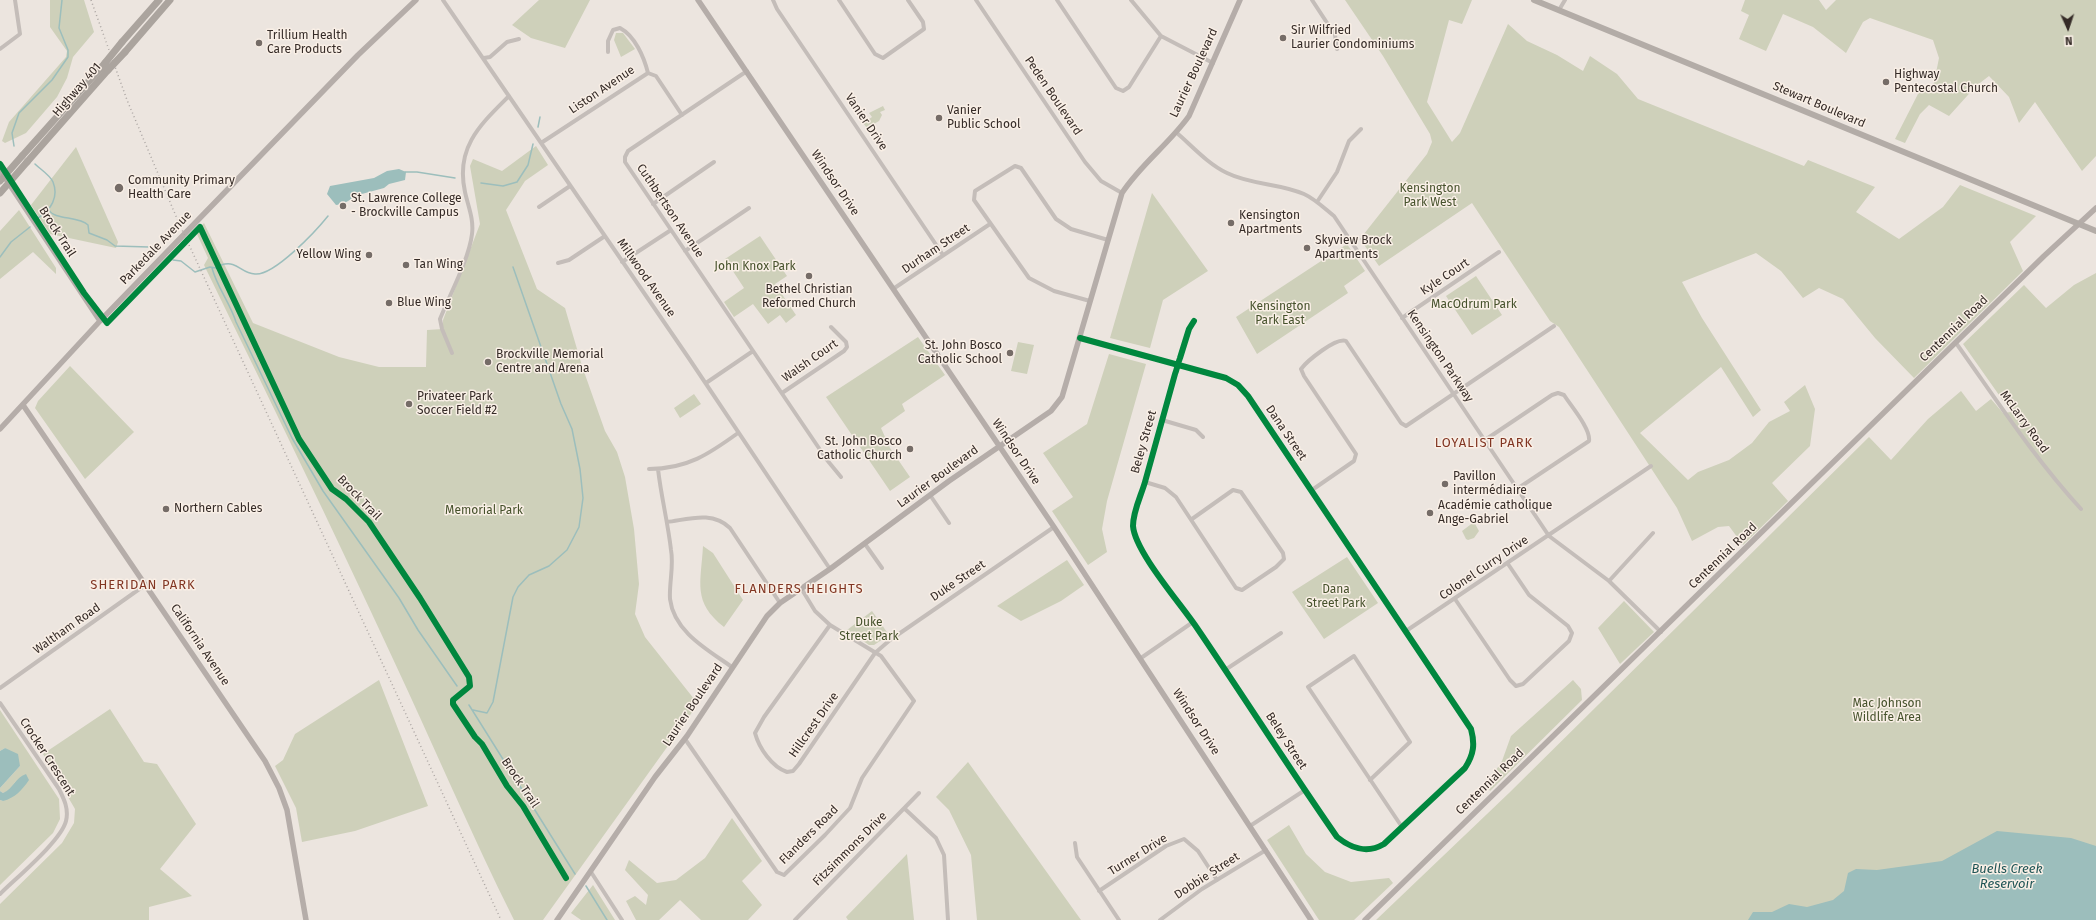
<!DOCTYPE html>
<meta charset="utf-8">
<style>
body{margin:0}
#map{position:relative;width:2096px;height:920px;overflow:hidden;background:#ece5df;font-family:"Fira Sans",sans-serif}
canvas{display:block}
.north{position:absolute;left:2048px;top:8px;width:40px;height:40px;-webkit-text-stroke:3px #f9efe6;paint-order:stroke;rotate:177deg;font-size:11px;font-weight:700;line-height:16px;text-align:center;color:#352b27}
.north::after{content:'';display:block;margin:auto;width:14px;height:18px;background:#352b27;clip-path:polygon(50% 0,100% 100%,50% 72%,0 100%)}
</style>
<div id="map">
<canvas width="2096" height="920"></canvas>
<div class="north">N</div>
</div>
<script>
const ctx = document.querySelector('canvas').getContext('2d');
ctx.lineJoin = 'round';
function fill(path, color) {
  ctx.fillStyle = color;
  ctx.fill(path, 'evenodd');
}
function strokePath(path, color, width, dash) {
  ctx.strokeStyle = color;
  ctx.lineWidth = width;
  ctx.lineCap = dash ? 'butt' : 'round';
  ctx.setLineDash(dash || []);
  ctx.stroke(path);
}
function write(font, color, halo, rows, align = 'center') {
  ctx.font = font + ' "Fira Sans",sans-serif';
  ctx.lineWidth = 3;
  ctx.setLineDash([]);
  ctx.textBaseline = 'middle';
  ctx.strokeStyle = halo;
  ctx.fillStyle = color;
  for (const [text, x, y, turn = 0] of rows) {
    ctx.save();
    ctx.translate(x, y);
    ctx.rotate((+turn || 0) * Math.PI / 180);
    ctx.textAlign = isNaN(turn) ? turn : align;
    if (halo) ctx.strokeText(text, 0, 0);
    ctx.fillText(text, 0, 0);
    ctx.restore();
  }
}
fill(new Path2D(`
 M50,0H84L94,32L73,57L67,78L57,97L26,133L5,143L2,141L9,122L66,57L67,51L50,27Z
 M539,0H590L565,48L531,38L512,25Z
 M1345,0H1472L1462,24L1449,20L1427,102L1452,142L1460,133L1508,24L1527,41L1557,55L1583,71L1590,56L1617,74L1638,99L1804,166L1808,160L1875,187L1856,212L1899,239L1943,207L1960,185L2036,216L2010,242L2023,271L1914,378L1875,338L1843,299L1819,288L1803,298L1781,271L1756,253L1682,282L1702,318L1761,410L1753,417L1721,367L1640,433L1688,480L1698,472L1729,460L1752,443L1769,422L1790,411L1784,402L1805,385L1815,409L1810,446L1772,483L1788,501L1743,545L1729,526L1718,527L1692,541L1677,508L1559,327L1550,321L1472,203L1379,266L1360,239L1427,154L1432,142L1430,134L1383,56Z
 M1745,0H1819L1826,10L1836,0H2096V156L2082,171L2035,102L2019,123L2009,97L1989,76L1976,86L1949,116L1929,105L1920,114L1905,143L1895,139L1918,94L1934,83L1939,58L1933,40L1870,18L1863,22L1846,53L1813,27L1783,14L1766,51L1739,39L1749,15L1741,11Z
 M616,33H623L635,49L621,57L614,40Z
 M883,106L885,110L880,112L882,115L879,121L867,128L863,123L872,117L869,113Z
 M536,146L548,165L525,181L506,210L537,289L565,308L582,366L605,431L617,452L625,477L634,529L639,584L635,614L645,637L698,704L543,920H514C471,834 434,746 393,659C332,527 268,396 204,265L208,258L196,232L204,223L253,323L339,357L379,367H426L427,330L443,329V320L480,224L470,166L473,159L502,171Z
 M76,147L118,242L116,248L50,234L31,205Z
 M1152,193L1208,271L1163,300L1150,348L1110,338Z
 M19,210L56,268V274L33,252L0,279V231Z
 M760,236L787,276L775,284L796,315L786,323L780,315L768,324L753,304L734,317L724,302L744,288L725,259Z
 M1347,244L1365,271L1344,286L1348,293L1257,354L1236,317Z
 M2096,273V920H1376L1509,793L1869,437L1891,460L1928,419L1961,391L1976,411L1991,399L2003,413L2011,412L1963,344L2024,285L2046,308L2074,285Z
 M1476,276L1502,315L1472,335L1446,296Z
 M918,337L945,375L902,404L905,411L881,428L890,448L910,477L890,491L826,397Z
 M1018,342L1034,345L1027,374L1011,371Z
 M1109,354L1146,364L1107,501L1102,529L1107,552L1088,565L1052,511L1073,497L1043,453L1087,424Z
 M70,366L134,432L85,479L35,408L38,401Z
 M694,394L701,404L680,418L674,408Z
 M1474,522L1479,531L1474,538L1468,540L1466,539L1462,531Z
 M703,546L713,553L743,600L724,627C692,602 701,583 703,546Z
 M1347,557L1378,603L1324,639L1292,592Z
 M1067,560L1084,585L1061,601L1021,621L997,606Z
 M1624,601L1654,632L1620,664L1598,628Z
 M872,611L889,635L874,645H869L847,630Z
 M379,680L428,806L355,831L302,842L296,808L275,766L283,760L295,734Z
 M1573,680L1581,689L1582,700L1490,791L1486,785L1502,761L1511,736Z
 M110,709L144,762L157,764L196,824L160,869L192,896L149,907V920H0V904L62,843L74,823L75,809L43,754Z
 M0,710L59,799L60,819L53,833L0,885V800L3,801L18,777L9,791L3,793L0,791V788L20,766L5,748L0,751Z
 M968,762L1081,920H977L971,855L949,810L936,797Z
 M732,818L762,861L742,881L762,905L748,920H701L680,900L659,920H636L626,901L635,896L646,905L648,895L625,870L629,860L657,883L676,880L705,858Z
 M1289,825L1306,854L1325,872L1351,882L1389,878L1393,883L1354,920H1319L1267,840Z
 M907,854L914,920H848L846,917Z
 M593,885L615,920H581L571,913Z`), '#ced0ba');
fill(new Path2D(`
 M399,169L406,172L405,180L389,184L384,188L358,195L343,204L336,205L327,194L330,186L374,178L387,171Z
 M5,748L18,754L20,766L0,788V751Z
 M26,774L29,780C22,790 15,798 3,801L0,800V791L3,793C13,789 15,778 26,774Z
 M1997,831L2071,838L2096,846V920H1748L1753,912H1772L1789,904L1807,907L1833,900L1844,891L1848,873L1856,869L1877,870L1942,861Z`), '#9cbebc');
strokePath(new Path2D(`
 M538,127L540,117
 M14,146L12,133L19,113L52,80L68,57V50L59,28L62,0
 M35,164C40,169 50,175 53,182C59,197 51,210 38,218
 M405,172H417L455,178
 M481,183L503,186L517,182L528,165L533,144
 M49,210C54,220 79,216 88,225L89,233L107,240L115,246L149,247L159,250
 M0,257L11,242L30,227
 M173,260L181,261L195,272L210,267L216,268
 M221,265C238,260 240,273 255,274C274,276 316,231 328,216
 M212,268C217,287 230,303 236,322L292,438L323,491L399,598L418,630L457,686
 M469,705L575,874
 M473,710L487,713L493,702L513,597L518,587L529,575L549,566L567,550L579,527L583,498L580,469L572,429L561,404L513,267
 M586,886L607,920`), '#9cbebc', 1.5);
strokePath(new Path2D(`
 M443,0L688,357L830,569
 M773,0L777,9L943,255
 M839,0L875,54L883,58L924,29L923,22L908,0
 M976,0L1085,162L1101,181L1122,193
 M1057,0L1116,88L1123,91L1129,87L1161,36
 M1131,0L1161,36L1213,63
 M1312,0L1335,35L1337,49
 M1559,10L1565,0
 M0,49L20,34L15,0
 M608,52V41L613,30L620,28C635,36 644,57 648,73
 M484,58L490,57L507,42L519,39
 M747,71L628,151L625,157V162L827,460L841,477
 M1177,133C1192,146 1208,164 1227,173C1251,185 1279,183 1304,194C1315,199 1324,208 1334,216L1549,536L1609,581L1661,632
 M541,143L648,73L656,76L682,115
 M1317,202L1337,172L1349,141L1361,129
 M653,204L714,162
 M539,207L570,186
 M685,251L749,208
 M622,262L671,230
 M558,263L569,260L605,236
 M893,289L990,224
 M1090,301L1054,291L1029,278L974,200L975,191L1015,166L1021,168L1056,219L1071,229L1108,240
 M1402,318L1499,252
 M1080,338L1226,378L1238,385L1248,396L1471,729C1475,744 1474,754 1465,768L1384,844C1367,854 1352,849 1337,837C1289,768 1244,697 1197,628C1181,604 1135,552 1133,526C1133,511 1141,496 1145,482C1155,446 1165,410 1175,374C1177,369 1178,363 1180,358L1189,329L1194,321
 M1956,343C1996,399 2034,458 2081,509
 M452,353L442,329L440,319C450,294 469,259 472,234C474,219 468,206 465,192C455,147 481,124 509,96
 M706,383L753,351
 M782,393L844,351L847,347L846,342L831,327
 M1162,420L1196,430L1203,437
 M1485,440L1552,395L1558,393L1564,395C1571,406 1591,429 1589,441L1517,489
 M649,469C687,469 709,454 738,433
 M658,469C661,496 668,523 671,550C674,566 669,583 670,599C674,632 708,650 732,667
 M1145,482L1165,488L1176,497L1236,588L1242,590L1276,567L1284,559L1283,553L1241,492L1233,490L1192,519
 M1312,490L1354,461L1356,454L1304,376L1301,369C1307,361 1336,337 1346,341L1401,423L1406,426L1554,326
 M930,495L949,523
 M667,522C690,519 712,511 730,528L780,603
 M865,544L882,568
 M1609,581L1653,533
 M1455,599L1510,680L1516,686L1523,684L1569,641L1572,633L1568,626L1529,595L1508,564
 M830,625L764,717L755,733C759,748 772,767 787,772L793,771L799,764L875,653L890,640L1054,527
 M1406,631L1651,466
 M1141,658L1193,622
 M1225,670L1281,633
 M0,688L145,585
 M0,703L59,789C64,799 69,809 66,821C61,841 16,878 0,894
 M685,739L777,872L784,875L825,835L850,808L862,778L914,701L881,656L830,625L815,611L801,588
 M1370,780L1410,742L1354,656L1308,687L1402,827
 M905,809L936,838L944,855L948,920
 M1250,826L1305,790
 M1075,843L1077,857L1119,920
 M591,872L622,920
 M1099,891L1166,846L1184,839L1198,851L1217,880
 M795,920L919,793
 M1160,920L1202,889L1266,850`), '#c4bdb9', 4);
strokePath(new Path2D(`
 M698,0L1054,527L1311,920
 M0,170L100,321
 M23,405L265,761L279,788L287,810L306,920
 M0,429L100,321L358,55L416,0
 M557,920L655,777L687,736L767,616L780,603L830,569L949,481L1051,411L1062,397L1122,193C1141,164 1169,144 1189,116L1240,0
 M1365,920L2044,256L2096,208`), '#b5ada9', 5.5);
strokePath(new Path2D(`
 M1534,0L2096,231`), '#b3aca7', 6);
strokePath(new Path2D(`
 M122,42L159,0
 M125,52L170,0
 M22,156L105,63
 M27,162L108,70`), '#aba49e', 7);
strokePath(new Path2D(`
 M91,0L127,100L178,221L501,920`), '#aca6a3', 1.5, [1, 3]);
strokePath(new Path2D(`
 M105,63L122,42
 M108,70L125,52
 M0,181L22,156
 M0,193L27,162`), '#aba49e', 7);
strokePath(new Path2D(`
 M0,164L84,293L107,323L200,227L299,439L332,489L346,499L369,522L420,598L469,677L470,686L453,700V704L475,737L482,744L507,786L523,806L566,878
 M1080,338L1226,378L1238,385L1248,396L1471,729C1475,744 1474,754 1465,768L1384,844C1367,854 1352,849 1337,837C1289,768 1244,697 1197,628C1181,604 1135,552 1133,526C1133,511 1141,496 1145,482C1155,446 1165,410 1175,374C1177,369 1178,363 1180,358L1189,329L1194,321`), '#00873e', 6);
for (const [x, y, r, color] of [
 [1283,38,4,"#756c67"],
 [259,43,4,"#756c67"],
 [1886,82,4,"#756c67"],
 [939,118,4,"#756c67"],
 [119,188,5,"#756c67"],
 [343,206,4,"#756c67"],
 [1231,223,4,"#756c67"],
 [1307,248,4,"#756c67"],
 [369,255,4,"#756c67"],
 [406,265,4,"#756c67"],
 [809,276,4,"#756c67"],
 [389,303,4,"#756c67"],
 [1010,353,4,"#756c67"],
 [488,362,4,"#756c67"],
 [409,404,4,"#756c67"],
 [910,449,4,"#756c67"],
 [1445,484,4,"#756c67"],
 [166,509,4,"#756c67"],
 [1430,513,4,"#756c67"]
]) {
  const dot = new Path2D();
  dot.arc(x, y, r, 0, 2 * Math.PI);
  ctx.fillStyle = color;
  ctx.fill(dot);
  strokePath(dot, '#f9efe6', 1.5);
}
write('12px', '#352b27', '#f9efe6', [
 ["Sir Wilfried",1291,31],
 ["Laurier Condominiums",1291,45],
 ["Trillium Health",267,36],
 ["Care Products",267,50],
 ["Highway",1894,75],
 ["Pentecostal Church",1894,89],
 ["Vanier",947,111],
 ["Public School",947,125],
 ["Community Primary",128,181],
 ["Health Care",128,195],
 ["St. Lawrence College",351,199],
 ["- Brockville Campus",351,213],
 ["Kensington",1239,216],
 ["Apartments",1239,230],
 ["Skyview Brock",1315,241],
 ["Apartments",1315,255],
 ["Yellow Wing",361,255,"right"],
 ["Tan Wing",414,265],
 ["Bethel Christian",809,290,"center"],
 ["Reformed Church",809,304,"center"],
 ["Blue Wing",397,303],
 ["St. John Bosco",1002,346,"right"],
 ["Catholic School",1002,360,"right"],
 ["Brockville Memorial",496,355],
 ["Centre and Arena",496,369],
 ["Privateer Park",417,397],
 ["Soccer Field #2",417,411],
 ["St. John Bosco",902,442,"right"],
 ["Catholic Church",902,456,"right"],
 ["Pavillon",1453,477],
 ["intermédiaire",1453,491],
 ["Académie catholique",1438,506],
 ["Ange-Gabriel",1438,520],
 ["Northern Cables",174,509]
], 'left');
write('12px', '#352b27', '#f9efe6', [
 ["Laurier Boulevard",1194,73,-65],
 ["Highway 401",77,90,-49],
 ["Liston Avenue",602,90,-34],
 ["Peden Boulevard",1053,96,56],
 ["Stewart Boulevard",1819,105,23],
 ["Vanier Drive",866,122,56],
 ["Windsor Drive",835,183,56],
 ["Cuthbertson Avenue",670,211,56],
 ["Brock Trail",57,232,57],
 ["Parkedale Avenue",156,248,-46],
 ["Durham Street",936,249,-34],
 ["Kyle Court",1445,277,-34],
 ["Millwood Avenue",646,278,55],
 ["Centennial Road",1954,329,-44],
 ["Kensington Parkway",1440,356,56],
 ["Walsh Court",810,361,-35],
 ["McLarry Road",2024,422,54],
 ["Dana Street",1286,433,56],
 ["Beley Street",1144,442,-74],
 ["Windsor Drive",1016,452,56],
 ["Laurier Boulevard",938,477,-36],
 ["Brock Trail",359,498,46],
 ["Centennial Road",1723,556,-44],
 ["Colonel Curry Drive",1484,568,-34],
 ["Duke Street",958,581,-34],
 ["Waltham Road",67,629,-35],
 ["California Avenue",200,645,56],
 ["Laurier Boulevard",693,705,-56],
 ["Windsor Drive",1196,722,57],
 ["Hillcrest Drive",814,725,-55],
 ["Beley Street",1286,741,57],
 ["Crocker Crescent",47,757,57],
 ["Centennial Road",1490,782,-44],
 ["Brock Trail",520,783,56],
 ["Flanders Road",809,835,-45],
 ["Fitzsimmons Drive",850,849,-45],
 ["Turner Drive",1138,855,-32],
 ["Dobbie Street",1207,876,-33]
]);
write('12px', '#46522c', '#f9efe6', [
 ["Kensington",1430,189],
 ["Park West",1430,203],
 ["John Knox Park",755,267],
 ["MacOdrum Park",1474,305],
 ["Kensington",1280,307],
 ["Park East",1280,321],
 ["Memorial Park",484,511],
 ["Dana",1336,590],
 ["Street Park",1336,604],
 ["Duke",869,623],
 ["Street Park",869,637],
 ["Mac Johnson",1887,704],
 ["Wildlife Area",1887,718]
]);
ctx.letterSpacing = '1px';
write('13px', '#813522', '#f9efe6', [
 ["LOYALIST PARK",1484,443],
 ["SHERIDAN PARK",143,585],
 ["FLANDERS HEIGHTS",799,589]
]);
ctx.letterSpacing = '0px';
write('italic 13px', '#1e5455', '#f9efe6', [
 ["Buells Creek",2007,869],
 ["Reservoir",2007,884]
]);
</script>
